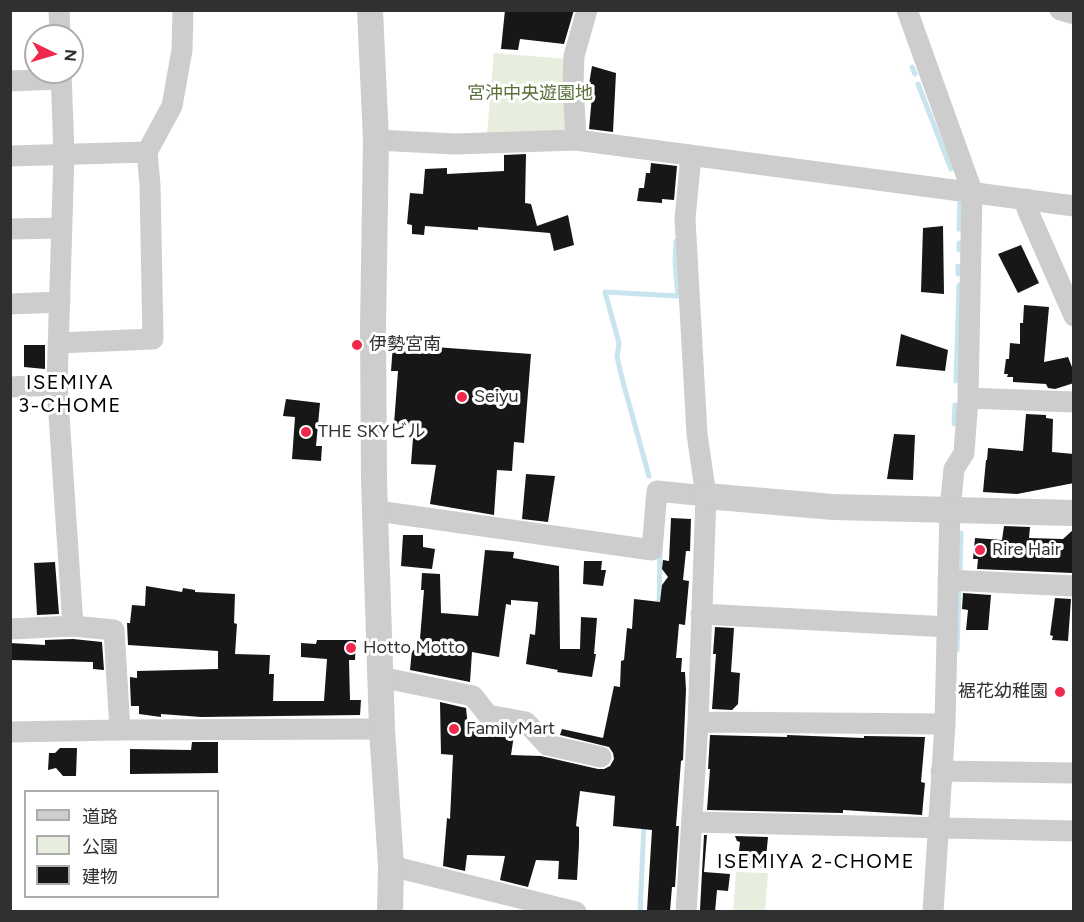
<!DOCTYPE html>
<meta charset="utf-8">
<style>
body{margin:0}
#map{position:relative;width:1084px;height:922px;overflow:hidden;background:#fff;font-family:Figtree,"Noto Sans JP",sans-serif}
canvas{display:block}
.frame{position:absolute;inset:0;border:12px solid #303030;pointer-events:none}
.legend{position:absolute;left:24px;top:790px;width:195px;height:108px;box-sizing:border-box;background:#fff;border:2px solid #acacac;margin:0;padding:8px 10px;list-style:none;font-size:18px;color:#303030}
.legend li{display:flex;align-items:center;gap:12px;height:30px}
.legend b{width:30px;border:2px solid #acacac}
.north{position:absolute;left:24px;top:24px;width:60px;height:60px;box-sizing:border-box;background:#fff;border:2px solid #acacac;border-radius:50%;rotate:95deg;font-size:16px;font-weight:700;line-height:24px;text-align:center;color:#303030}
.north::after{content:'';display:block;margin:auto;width:21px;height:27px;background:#f0284e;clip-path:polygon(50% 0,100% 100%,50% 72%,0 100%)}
</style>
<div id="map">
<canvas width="1084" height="922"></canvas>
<div class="frame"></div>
<ul class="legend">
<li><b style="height:8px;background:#cdcdcd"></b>道路</li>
<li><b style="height:16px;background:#e8eedd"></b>公園</li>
<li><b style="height:16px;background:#171717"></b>建物</li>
</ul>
<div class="north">N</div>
</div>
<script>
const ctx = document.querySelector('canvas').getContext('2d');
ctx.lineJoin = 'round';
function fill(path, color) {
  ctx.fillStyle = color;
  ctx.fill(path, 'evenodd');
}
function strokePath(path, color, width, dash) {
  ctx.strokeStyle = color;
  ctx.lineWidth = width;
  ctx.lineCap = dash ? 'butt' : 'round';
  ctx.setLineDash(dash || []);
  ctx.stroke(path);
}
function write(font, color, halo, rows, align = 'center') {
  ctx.font = font + ' Figtree,"Noto Sans JP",sans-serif';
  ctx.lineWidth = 6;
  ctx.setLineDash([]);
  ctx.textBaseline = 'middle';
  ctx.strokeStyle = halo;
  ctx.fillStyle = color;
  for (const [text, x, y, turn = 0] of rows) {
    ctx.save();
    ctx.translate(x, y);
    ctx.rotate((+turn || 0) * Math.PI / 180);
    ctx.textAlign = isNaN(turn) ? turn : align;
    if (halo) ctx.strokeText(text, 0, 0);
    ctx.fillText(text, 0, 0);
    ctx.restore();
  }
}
fill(new Path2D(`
 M494,53L567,59L569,132L487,134Z
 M736,872L768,873L765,911H733Z`), '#e8eedd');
strokePath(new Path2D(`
 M912,67L915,74
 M918,84L951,169
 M959,229L960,196
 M959,250V243
 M958,266V274
 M956,381L959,285
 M954,424L955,405
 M649,476L623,382L617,357L619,343L605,292L678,296L675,263L676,241
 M960,575L961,533
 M659,608L660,551
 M957,650L959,591
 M640,912L644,824`), '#c8e4ee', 5);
fill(new Path2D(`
 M505,10H574L564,44L520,39L518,50L501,49Z
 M592,66L616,73L613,132L589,129L593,85L589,84Z
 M526,154L525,203L531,204L537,226L568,215L574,245L554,251L550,233L478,227V230L425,226L424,235L412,234V225L407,224L410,193L423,194L425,169L447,168V174L504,171V155Z
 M651,163L677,166L674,200L662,199V203L637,201L639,188H644L646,173H650Z
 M943,226L944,294L921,292L923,228Z
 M1021,245L1039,283L1018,293L998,254Z
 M1024,305L1049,307L1044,362L1068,357L1074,372V383L1055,389L1048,388L1046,384L1013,382V377H1007L1008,374H1004L1006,359H1009L1010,343L1020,344V323H1023Z
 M901,334L948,350L945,371L896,366Z
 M393,344L531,354L524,443L514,442L512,471L497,470L494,515L430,504L436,465L411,464L414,425L394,424L398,371H391Z
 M24,345H45V369L24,367Z
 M286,399L320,403L316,446H322L321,461L292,459L295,417L283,416Z
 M1026,414L1046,415V418L1053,419L1052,452L1074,454V483L1017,494L983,492L986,460H987L988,448L1023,451Z
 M894,434L915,435L913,480L887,479Z
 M526,474L555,476L548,522L522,519Z
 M671,518L691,519L690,551H686L683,580L689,581L685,625L679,624L676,658H682L681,672H685L686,690L683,760L681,761L676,826H679L675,887H672L670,911L647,910L652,830L613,826L615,796L580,791L576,826L579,827V845L577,880L558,879L559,861L536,860L528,887L500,880L505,856L467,855L465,871L443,866L447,818L450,819L453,755L441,754L440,702L466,708L468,727L514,735L511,755L541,756L598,769H604L610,766L614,759L613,753L609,747L560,735L562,729L603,738L614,686L620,687L621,661L624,660L627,628L632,629L634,599L660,602L662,585L668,577L662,569L663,560L669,561Z
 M1004,526L1030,527L1029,538L1063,539L1074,529L1073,573L977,569L978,559H973L975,538L1002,540Z
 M403,535H423V547L435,549L432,569L401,566Z
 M485,550L514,552L513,558L559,566L560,649H580L581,617L597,618L594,654H596L592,677L557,672L558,670L526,664L530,634L535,635L538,602L511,600V605L506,604L499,657L472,652L470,682L410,670L412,650L419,651L424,590H421L422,573L440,574L441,613L478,616Z
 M584,561H602L601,570H606L603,586L583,584Z
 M55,562L59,614L37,615L34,563Z
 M146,586L182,592L183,588L195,590V592L235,594L234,623L237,624L235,654L270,655L269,674H274L273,701H324L327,659L301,657V643L316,644L317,640H356L355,660H349L350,700H361L360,715L201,717L161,714V717L139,714V706H131L130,683V677L137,678V671L218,669V651L128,645L127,623H130L132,605L145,606Z
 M963,593L991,595L988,630H966L968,610L962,609Z
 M1055,598L1071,599L1068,641L1052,640L1053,636L1050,635Z
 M715,627L734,628L731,672L740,673L738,704L732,710L712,709L716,654H713Z
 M73,639L102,642L104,670L93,669V662L10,660V643L45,645V640Z
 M710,735L787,737V735L864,738V736L925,737L921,782L925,783L922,815L843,810V813L707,810L710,769H708Z
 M192,742H218V773L130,774V749L191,750Z
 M60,748H77L76,776H63L56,768L48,770L49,753H55Z
 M704,835H707L704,872L730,874L728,891L717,890L715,912L700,910Z
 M735,836L768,837L765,868L754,866V870L737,868L740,842L737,841Z`), '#171717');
strokePath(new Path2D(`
 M59,10L60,36
 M907,10L972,191L968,398L964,453L954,469L950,509L945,724L933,912
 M1060,10L1074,14
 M61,72L64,154L57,385L73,626
 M10,81L61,79
 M376,140L455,144L576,140L1074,206
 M576,140L573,85L574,56L587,10
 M10,156L147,152
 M1027,199V209L1074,316
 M10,229L62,228
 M10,304L60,302
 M58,343L153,339L150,185L147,152L172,106L182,50L183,10
 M10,387L57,385
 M968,398L1074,402
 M377,511L652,550L657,491L706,496
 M948,580L1074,586
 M701,614L948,627
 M10,629L73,626L114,630L120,730
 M380,677L473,696L488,715L526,722L547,745L601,757
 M698,722L945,724
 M10,732L120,730L382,729
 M941,771L1074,773
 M693,822L1074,831
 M391,866L576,912
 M686,912L698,722L706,496L697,434L685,219L691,155`), '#cdcdcd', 21);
strokePath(new Path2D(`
 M370,10L376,140L373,327L374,480L382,729L391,866L390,912
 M706,496L833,507L1074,513`), '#cdcdcd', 26);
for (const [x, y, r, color] of [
 [357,345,6,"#f0284e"],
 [462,397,6,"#f0284e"],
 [306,432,6,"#f0284e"],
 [980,550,6,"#f0284e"],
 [351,648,6,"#f0284e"],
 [1060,692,6,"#f0284e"],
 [454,729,6,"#f0284e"]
]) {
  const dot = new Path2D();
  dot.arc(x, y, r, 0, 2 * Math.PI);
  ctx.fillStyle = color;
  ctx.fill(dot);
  strokePath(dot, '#fff', 2);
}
write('18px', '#596f3a', '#fff', [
 ["宮沖中央遊園地",530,94]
]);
write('18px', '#303030', '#fff', [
 ["伊勢宮南",369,345],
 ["Seiyu",474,397],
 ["THE SKYビル",318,432],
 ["Rire Hair",992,550],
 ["Hotto Motto",363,648],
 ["裾花幼稚園",1048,692,"right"],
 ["FamilyMart",466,729]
], 'left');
ctx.letterSpacing = '1.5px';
write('20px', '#000', '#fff', [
 ["ISEMIYA",70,383],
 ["3-CHOME",70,406],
 ["ISEMIYA 2-CHOME",816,862]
]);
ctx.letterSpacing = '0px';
</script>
